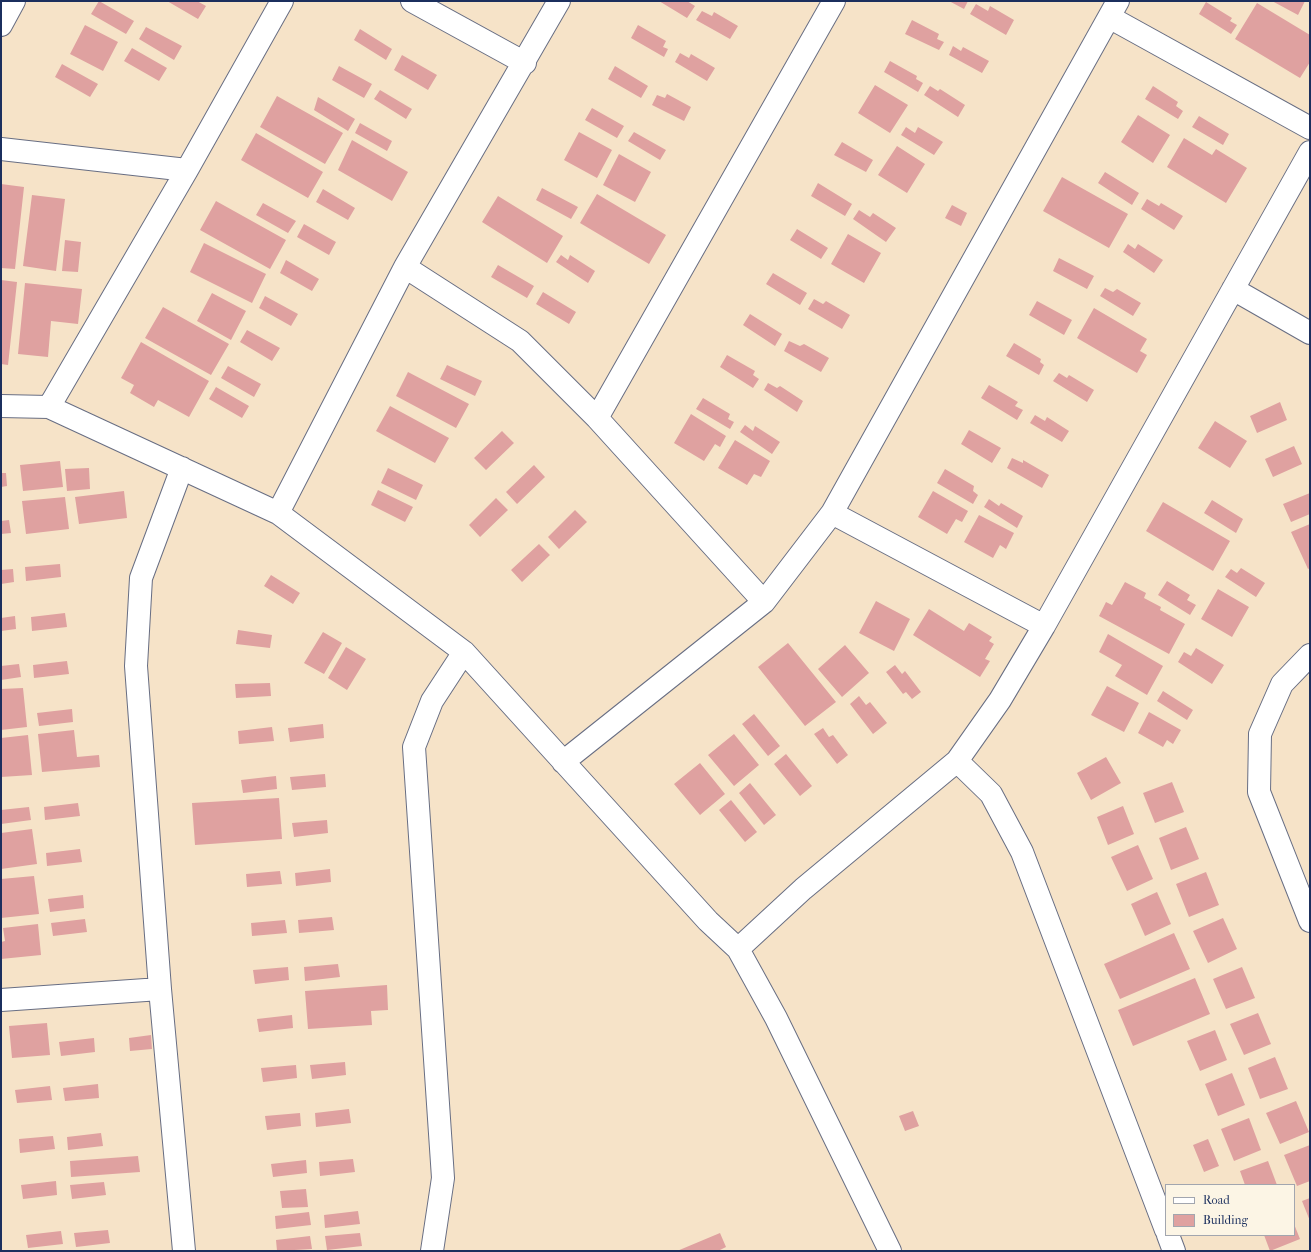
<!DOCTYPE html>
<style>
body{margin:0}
#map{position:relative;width:1311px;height:1252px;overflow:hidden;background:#f6e3c8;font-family:"IM FELL French Canon",serif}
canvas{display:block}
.frame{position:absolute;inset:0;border:2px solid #1b2f5e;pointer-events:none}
.legend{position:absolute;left:1165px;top:1184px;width:130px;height:52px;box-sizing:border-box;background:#fcf5e5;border:1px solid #a2a6af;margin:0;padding:5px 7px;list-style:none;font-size:12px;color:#1b2f5e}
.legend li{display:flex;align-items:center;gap:8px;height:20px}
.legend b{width:20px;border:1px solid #a2a6af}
</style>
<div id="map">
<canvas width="1311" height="1252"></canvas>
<div class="frame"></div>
<ul class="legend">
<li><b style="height:5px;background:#fff"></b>Road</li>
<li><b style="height:11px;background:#dfa1a0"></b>Building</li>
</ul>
</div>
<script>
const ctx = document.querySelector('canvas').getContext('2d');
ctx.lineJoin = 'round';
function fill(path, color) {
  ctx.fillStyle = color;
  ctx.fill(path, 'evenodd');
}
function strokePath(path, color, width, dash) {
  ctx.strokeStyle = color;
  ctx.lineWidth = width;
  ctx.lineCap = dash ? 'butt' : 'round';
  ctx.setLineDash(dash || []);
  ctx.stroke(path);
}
fill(new Path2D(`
 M99,1L134,21L126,34L91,14Z
 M167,1H197L206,6L198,19Z
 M659,1H687L695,6L687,18Z
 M949,1H968L964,9Z
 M1272,1H1305L1298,15Z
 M1206,2L1232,18L1230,21L1237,25L1231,34L1199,14Z
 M1257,3L1310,35V62L1300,78L1235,39Z
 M976,4L988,11L990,6L1014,20L1006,35L970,14Z
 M702,11L712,16L714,12L738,26L730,39L696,20Z
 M912,20L939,34L937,39L944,42L939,50L905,34Z
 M85,25L118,42L103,71L70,54Z
 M638,25L666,41L663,47L668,49L664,57L631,38Z
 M146,27L182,46L174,60L139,39Z
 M360,29L392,49L386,60L354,40Z
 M953,46L961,51L963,47L989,61L982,73L949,55Z
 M132,48L167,68L159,81L124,61Z
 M680,53L689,58L691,54L715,68L707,81L675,62Z
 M402,55L437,75L428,90L394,70Z
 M890,61L917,76L916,79L923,83L918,92L884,72Z
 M62,64L98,84L90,97L55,77Z
 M339,66L372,84L364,98L332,80Z
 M615,66L648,86L641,98L608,79Z
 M875,85L908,105L890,133L858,113Z
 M930,86L938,91L940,89L965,105L958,117L924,95Z
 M1153,86L1178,102L1176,106L1183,111L1178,119L1145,99Z
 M380,90L412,109L406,119L374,99Z
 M667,94L691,107L684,121L652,105L657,95L665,98Z
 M277,96L343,133L325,164L260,127Z
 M318,97L355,119L348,131L314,110Z
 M592,108L624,126L617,138L585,120Z
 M1138,115L1170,135L1153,163L1121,142Z
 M1199,116L1229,134L1223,145L1192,127Z
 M360,123L392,141L387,151L355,133Z
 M906,127L915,133L918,127L943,142L934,155L901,135Z
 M579,132L612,150L597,178L564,160Z
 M634,132L666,150L660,160L628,141Z
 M256,133L323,172L308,198L241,160Z
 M1184,138L1212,155L1216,149L1247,168L1226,203L1167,167Z
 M352,140L408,172L392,201L338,170Z
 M842,142L873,160L866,172L834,155Z
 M897,146L925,164L907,193L878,175Z
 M619,154L651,172L635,202L603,185Z
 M1105,172L1139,193L1132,205L1098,183Z
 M1062,177L1128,214L1109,248L1043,211Z
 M818,183L852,204L845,216L811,196Z
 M1,184L24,187L15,269L1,268Z
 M542,188L578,207L571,219L536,200Z
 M323,189L355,208L348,220L316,202Z
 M597,194L666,235L649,264L580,223Z
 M32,195L65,199L56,271L23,266Z
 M498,196L563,236L547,263L482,222Z
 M1147,199L1159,206L1161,203L1183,216L1174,230L1141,209Z
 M216,201L286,240L270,269L200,230Z
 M263,203L296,221L288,233L256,215Z
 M952,205L967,213L961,226L945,218Z
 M859,210L870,217L873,213L896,228L886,242L853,219Z
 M304,224L336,242L329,255L297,237Z
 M797,229L828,248L821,259L790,240Z
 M848,234L881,253L864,283L831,264Z
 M65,240L81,242L78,272L62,271Z
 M204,243L266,274L252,303L190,272Z
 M1128,244L1135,249L1138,244L1163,260L1154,273L1123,252Z
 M561,255L568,260L570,255L595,271L588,283L556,262Z
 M1059,258L1094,276L1087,289L1053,271Z
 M286,260L319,279L312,291L280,273Z
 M498,265L534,286L527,298L491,277Z
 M773,273L807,293L800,305L766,284Z
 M1,280L17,282L8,365L1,364Z
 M25,283L82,289L78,324L51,321L48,357L18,354Z
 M1105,288L1113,292L1117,289L1141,303L1133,316L1100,296Z
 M543,292L576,312L569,324L536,304Z
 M212,293L246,311L231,340L197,321Z
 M265,296L298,314L291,326L259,308Z
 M814,299L823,304L826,301L850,315L842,329L808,309Z
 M1037,301L1072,320L1064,335L1029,315Z
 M163,307L229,344L211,375L145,338Z
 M1094,308L1147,339L1140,351L1147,355L1137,373L1077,338Z
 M750,314L782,334L775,346L743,325Z
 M247,330L280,348L272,361L240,342Z
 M789,341L800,346L804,344L829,358L821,372L784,351Z
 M141,342L209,381L189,417L158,400L154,407L130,393L134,385L121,378Z
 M1014,343L1041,359L1040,362L1044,365L1039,375L1006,356Z
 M727,355L755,371L753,375L759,379L753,388L720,367Z
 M447,365L482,381L475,396L440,379Z
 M228,366L261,384L254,397L221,378Z
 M408,372L469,404L456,428L396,396Z
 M1059,373L1067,378L1069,375L1094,390L1087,402L1053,381Z
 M768,383L777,388L780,386L803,401L797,412L764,390Z
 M989,385L1018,402L1015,406L1023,410L1017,420L981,398Z
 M216,387L249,406L242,418L209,399Z
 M703,398L730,414L728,419L734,422L730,429L696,409Z
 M1280,402L1287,420L1257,433L1250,416Z
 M390,406L449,438L435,463L376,431Z
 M691,414L726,436L720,447L715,444L704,461L674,443Z
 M1035,415L1045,421L1047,417L1069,431L1062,442L1030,423Z
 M1215,421L1247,441L1230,468L1198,448Z
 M745,425L753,431L755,426L780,442L772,454L740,432Z
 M969,430L1001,448L992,463L961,444Z
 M502,431L514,443L486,470L474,458Z
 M735,440L770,461L761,477L754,474L747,485L718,468Z
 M1294,446L1302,464L1273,477L1265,459Z
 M1012,458L1023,463V460L1049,475L1042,488L1007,468Z
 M60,461L63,487L23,491L20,465Z
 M534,465L545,477L517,504L506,492Z
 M89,468L90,489L67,491L65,469Z
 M388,468L423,485L416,500L381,483Z
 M945,469L974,486L973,491L978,495L973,504L937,483Z
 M1,473H6L7,486L1,487Z
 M378,490L413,507L405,522L371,505Z
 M124,491L127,518L79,524L75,497Z
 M933,491L968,511L962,522L956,519L947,534L918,517Z
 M1310,493V514L1291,522L1283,504Z
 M65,497L69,529L26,534L22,501Z
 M496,498L508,510L480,537L469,525Z
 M989,499L999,506L1001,503L1023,516L1017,528L984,507Z
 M1212,500L1243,519L1236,533L1204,513Z
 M1163,502L1230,541L1213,571L1146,531Z
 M575,510L587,522L559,549L548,537Z
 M979,515L1014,533L1006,549L1000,545L993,558L964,542Z
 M9,520L11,533L1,534V521Z
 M1310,524V568L1308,569L1291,532Z
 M539,544L550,555L522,582L511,570Z
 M60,564L61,577L26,581L25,567Z
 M1241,568L1265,583L1256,597L1225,577L1231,569L1237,573Z
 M13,569L14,582L1,584V570Z
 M271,575L300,593L293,604L264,586Z
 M1167,581L1190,595L1187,600L1196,605L1190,615L1158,595Z
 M1125,582L1146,593L1144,598L1161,607L1160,610L1185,624L1169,654L1099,616L1106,602L1112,605Z
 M1218,589L1249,607L1232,637L1201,619Z
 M876,601L910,619L894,651L859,633Z
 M929,609L964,631L969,623L992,637L989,641L994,644L985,659L990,661L980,677L913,635Z
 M65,613L67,627L32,631L31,617Z
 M15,616L16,629L1,631V618Z
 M238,630L272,635L270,648L236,644Z
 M323,632L342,643L324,674L304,663Z
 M1108,634L1163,666L1147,695L1115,676L1122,665L1099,652Z
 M788,643L836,702L805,726L758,667Z
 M845,645L869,673L842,697L818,669Z
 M346,647L366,659L347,690L328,678Z
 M1196,648L1224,665L1212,684L1178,662L1184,652L1191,656Z
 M67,661L69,674L34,678L33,665Z
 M19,664L21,677L1,680V666Z
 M895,665L902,674L905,671L921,692L912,699L906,692L903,694L886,672Z
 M270,683L271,696L236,698L235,684Z
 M1107,686L1139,703L1124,732L1091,715Z
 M23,688L27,727L1,730V689Z
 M1163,691L1193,710L1187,720L1157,701Z
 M859,696L866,705L870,702L887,723L873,734L850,704Z
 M72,709L73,722L39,726L37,713Z
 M1149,712L1181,730L1173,744L1167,740L1163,747L1138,733Z
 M754,714L780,746L768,756L742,724Z
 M323,724L324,738L290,742L288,728Z
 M272,727L274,741L239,744L238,731Z
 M823,728L829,737L833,735L848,755L837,764L814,734Z
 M74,730L77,757L99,755L100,767L42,772L38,734Z
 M734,734L759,765L734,786L708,755Z
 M28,735L32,775L1,777V738Z
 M786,754L812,786L800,796L774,764Z
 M1106,757L1121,783L1091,800L1077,773Z
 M700,763L725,794L700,815L674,784Z
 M325,774L326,787L292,790L290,777Z
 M276,776L277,789L243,793L241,780Z
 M1172,782L1184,812L1155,823L1143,793Z
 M750,783L776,815L764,825L739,793Z
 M279,798L282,839L195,845L192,803Z
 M731,800L757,832L745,842L719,810Z
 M78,803L80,816L45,820L44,807Z
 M1123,806L1134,834L1108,845L1097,817Z
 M29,807L31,820L1,824V810Z
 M327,820L328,833L294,837L292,823Z
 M1186,827L1199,859L1171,870L1159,838Z
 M32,829L37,864L1,869V833Z
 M1138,845L1153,879L1127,891L1111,857Z
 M80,849L82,862L47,866L46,853Z
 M330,869L331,882L296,886L295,873Z
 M280,871L282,884L247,887L246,874Z
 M1206,872L1219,905L1189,917L1176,884Z
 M34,876L39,914L1,918V879Z
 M1157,892L1171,924L1145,936L1131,904Z
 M83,895L84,908L50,912L48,899Z
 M332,917L334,930L299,933L298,920Z
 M1223,918L1237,949L1208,963L1193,931Z
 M85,919L87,932L53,936L51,923Z
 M285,920L287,933L252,936L251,923Z
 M38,924L41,955L1,959V942L5,941L3,928Z
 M1174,933L1190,969L1120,999L1104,964Z
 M338,964L340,977L305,981L304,967Z
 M288,967L289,980L255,984L253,970Z
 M1242,967L1255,998L1226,1009L1213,979Z
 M1195,978L1210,1014L1133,1046L1118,1010Z
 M387,985L388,1010L371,1011L372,1025L308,1029L305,991Z
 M1258,1013L1271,1044L1244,1055L1230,1024Z
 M292,1015L293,1028L259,1032L257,1019Z
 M47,1023L50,1055L12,1058L9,1026Z
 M1215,1030L1227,1060L1200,1071L1187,1041Z
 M151,1035L152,1049L130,1051L129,1038Z
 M94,1038L95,1052L61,1056L59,1042Z
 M1275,1057L1288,1089L1260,1099L1248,1068Z
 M345,1062L346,1075L312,1079L310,1065Z
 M296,1065L297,1078L263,1082L261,1068Z
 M1232,1073L1245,1105L1218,1116L1205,1084Z
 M98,1084L99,1098L65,1101L63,1088Z
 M50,1086L52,1100L17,1103L15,1090Z
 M1296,1101L1309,1132L1280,1144L1266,1113Z
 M349,1109L351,1123L316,1127L315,1113Z
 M913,1111L919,1126L905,1131L899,1116Z
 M300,1113L301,1126L267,1130L265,1116Z
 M1249,1118L1261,1150L1234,1161L1221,1129Z
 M101,1133L103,1146L68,1150L67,1137Z
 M53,1136L55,1149L20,1153L19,1139Z
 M1208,1139L1219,1166L1204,1172L1193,1145Z
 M1310,1145V1181L1297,1186L1284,1155Z
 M138,1156L140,1172L71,1177L70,1161Z
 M353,1159L355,1172L320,1176L319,1162Z
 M306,1160L307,1173L273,1177L271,1164Z
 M1268,1161L1277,1185H1245L1240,1171Z
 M56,1181L57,1195L23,1199L21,1185Z
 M104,1182L106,1195L72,1199L70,1185Z
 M306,1189L308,1207L282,1208L280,1191Z
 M1310,1198V1221L1302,1201Z
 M358,1211L360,1224L325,1228L324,1215Z
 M309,1212L311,1225L276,1229L275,1216Z
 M1294,1224L1300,1239L1270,1251L1264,1235H1294Z
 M108,1230L110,1243L76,1247L74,1233Z
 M61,1231L63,1244L28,1248L26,1235Z
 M360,1233L362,1246L327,1250L325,1236Z
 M720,1233L726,1247L718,1251H677Z
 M310,1236L312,1249L277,1251L276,1240Z`), '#dfa1a0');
const minor = new Path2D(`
 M412,1L525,63
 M1109,17L1310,128
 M1,25L14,1
 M1,149L187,170
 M405,267L520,341L597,418L764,602
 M1233,289L1310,333
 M1,406L49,407L278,513L464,652L708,921L738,949L776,1018L890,1251
 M49,407L187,170L282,1
 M597,418L834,1
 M182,468L141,578L136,666L160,989L184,1251
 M278,513L405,267L559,1
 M832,513L1044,626
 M1310,655L1282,684L1260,734L1259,792L1310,921
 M957,761L991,794L1022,852L1166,1230
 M563,762L764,602L832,513L1118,1
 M738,949L803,889L957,761L1000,700L1044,626L1310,152
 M1,1000L160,989
 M1168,1235L1174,1251
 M432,1251L443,1178L414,747L432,701L464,652`);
strokePath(minor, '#686e83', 24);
strokePath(minor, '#fff', 22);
</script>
